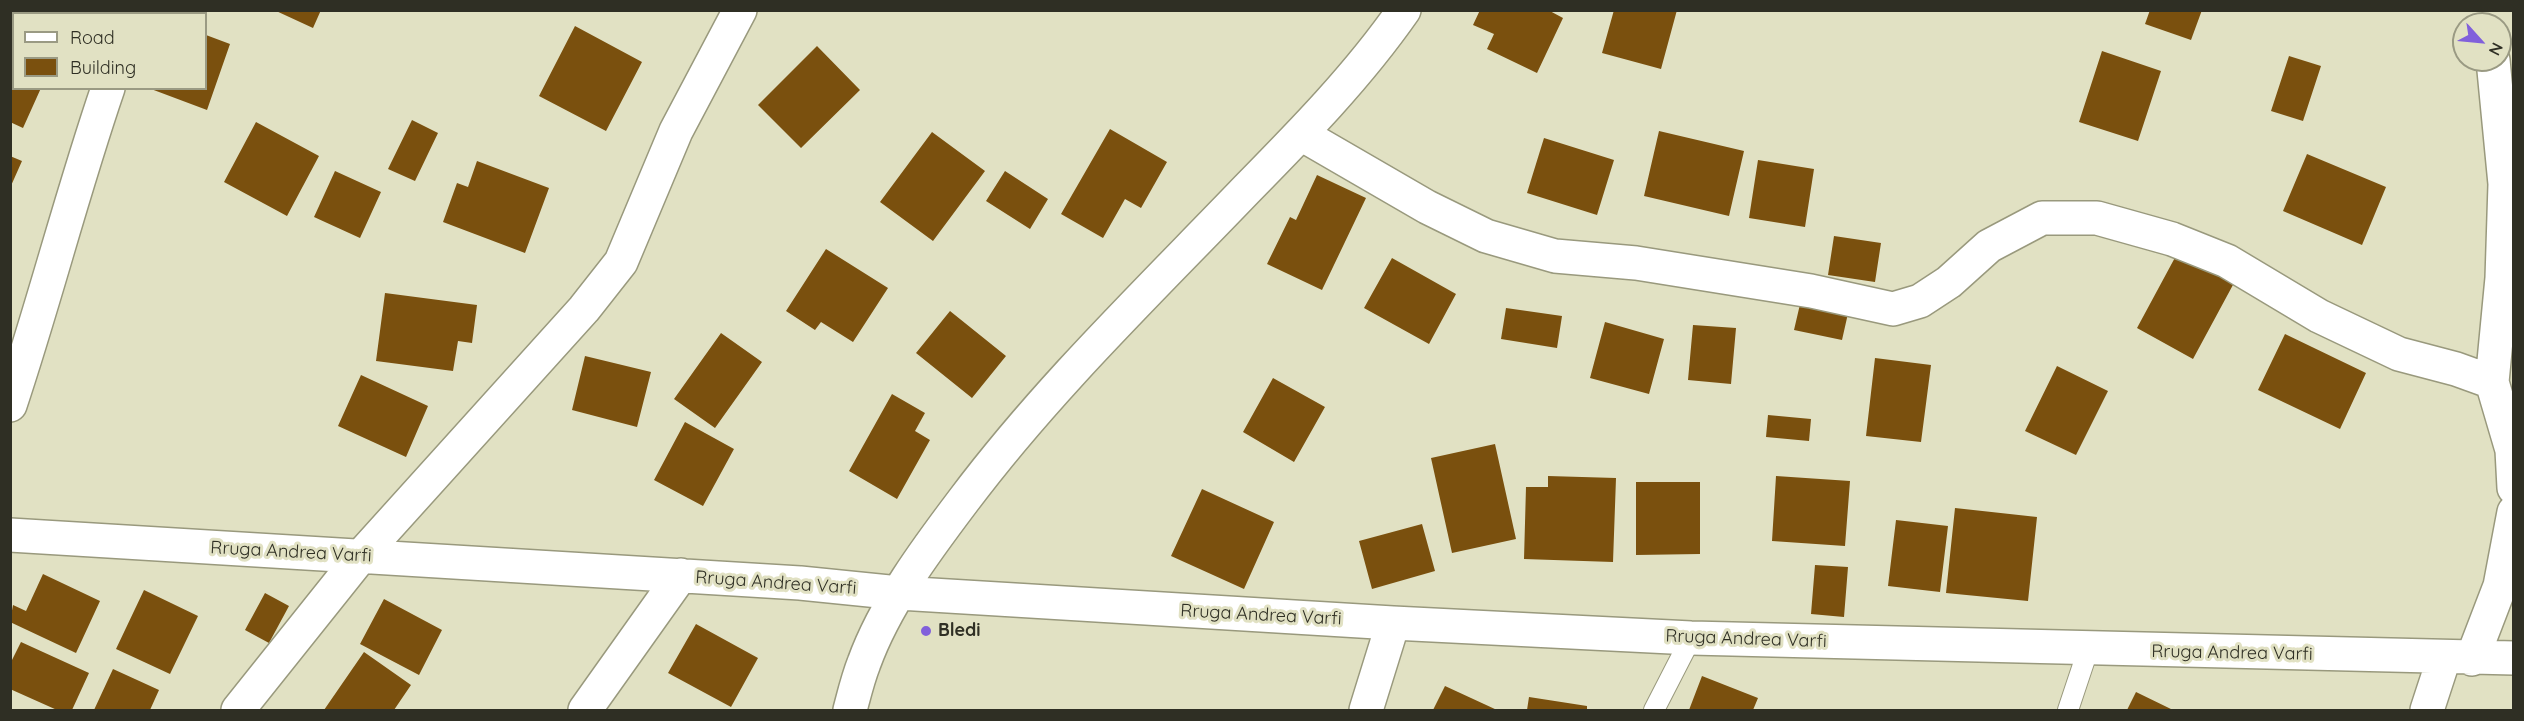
<!DOCTYPE html>
<style>
body{margin:0}
#map{position:relative;width:2524px;height:721px;overflow:hidden;background:#e1e1c3;font-family:Quicksand,sans-serif}
canvas{display:block}
.frame{position:absolute;inset:0;border:12px solid #2f2f24;pointer-events:none}
.legend{position:absolute;left:12px;top:12px;width:195px;height:78px;box-sizing:border-box;background:#e1e1c3;border:2px solid #9a9a83;margin:0;padding:8px 10px;list-style:none;font-size:18px;color:#2f2f24}
.legend li{display:flex;align-items:center;gap:12px;height:30px}
.legend b{width:30px;border:2px solid #9a9a83}
.north{position:absolute;left:2452px;top:12px;width:60px;height:60px;box-sizing:border-box;background:#e1e1c3;border:2px solid #9a9a83;border-radius:50%;rotate:117deg;font-size:16px;font-weight:700;line-height:24px;text-align:center;color:#2f2f24}
.north::after{content:'';display:block;margin:auto;width:21px;height:27px;background:#8160db;clip-path:polygon(50% 0,100% 100%,50% 72%,0 100%)}
</style>
<div id="map">
<canvas width="2524" height="721"></canvas>
<div class="frame"></div>
<ul class="legend">
<li><b style="height:8px;background:#fff"></b>Road</li>
<li><b style="height:16px;background:#7a500e"></b>Building</li>
</ul>
<div class="north">N</div>
</div>
<script>
const ctx = document.querySelector('canvas').getContext('2d');
ctx.lineJoin = 'round';
function fill(path, color) {
  ctx.fillStyle = color;
  ctx.fill(path, 'evenodd');
}
function strokePath(path, color, width, dash) {
  ctx.strokeStyle = color;
  ctx.lineWidth = width;
  ctx.lineCap = dash ? 'butt' : 'round';
  ctx.setLineDash(dash || []);
  ctx.stroke(path);
}
function write(font, color, halo, rows, align = 'center') {
  ctx.font = font + ' Quicksand,sans-serif';
  ctx.lineWidth = 6;
  ctx.setLineDash([]);
  ctx.textBaseline = 'middle';
  ctx.strokeStyle = halo;
  ctx.fillStyle = color;
  for (const [text, x, y, turn = 0] of rows) {
    ctx.save();
    ctx.translate(x, y);
    ctx.rotate((+turn || 0) * Math.PI / 180);
    ctx.textAlign = isNaN(turn) ? turn : align;
    if (halo) ctx.strokeText(text, 0, 0);
    ctx.fillText(text, 0, 0);
    ctx.restore();
  }
}
fill(new Path2D(`
 M274,10H321L313,28Z
 M1480,10H1548L1563,18L1537,73L1487,49L1494,34L1473,25Z
 M1614,10H1677L1661,69L1602,53Z
 M2150,10H2202L2191,40L2145,24Z
 M575,26L642,62L606,131L539,96Z
 M206,35L230,44L207,110L151,89L206,88Z
 M10,37L14,38V88H41L23,128L10,122Z
 M817,46L860,90L801,148L758,105Z
 M2102,51L2161,71L2138,141L2079,122Z
 M2289,56L2321,66L2303,121L2271,111Z
 M412,120L438,133L415,181L388,169Z
 M256,122L319,156L287,216L224,182Z
 M1110,129L1167,162L1141,208L1125,199L1103,238L1061,214Z
 M1659,131L1744,151L1729,216L1644,196Z
 M932,132L985,171L933,241L880,202Z
 M1544,138L1614,160L1597,215L1527,193Z
 M2307,154L2386,187L2362,245L2283,211Z
 M10,156L22,161L10,188Z
 M1758,160L1814,169L1805,227L1749,218Z
 M477,161L549,188L525,253L443,222L457,183L468,187Z
 M335,171L381,192L360,238L314,217Z
 M1005,171L1048,199L1030,229L986,201Z
 M1317,175L1366,198L1322,290L1267,264L1290,217L1296,220Z
 M1834,236L1881,243L1875,282L1828,275Z
 M826,249L888,288L853,342L821,322L815,330L786,311Z
 M2178,252L2234,283L2193,359L2137,328Z
 M1392,258L1456,294L1429,344L1364,308Z
 M385,293L477,305L472,343L458,341L453,371L376,361Z
 M1801,300L1849,309L1842,340L1794,330Z
 M1506,308L1562,316L1557,348L1501,339Z
 M950,311L1006,356L972,398L916,353Z
 M1605,322L1664,339L1649,394L1590,378Z
 M1693,325L1736,328L1731,384L1688,380Z
 M721,333L762,362L715,428L674,399Z
 M2285,334L2366,373L2340,429L2258,390Z
 M585,356L651,372L637,427L572,410Z
 M1875,358L1931,365L1921,442L1866,436Z
 M2057,366L2108,391L2076,455L2025,431Z
 M361,375L428,406L406,457L338,426Z
 M1273,378L1325,407L1294,462L1243,432Z
 M892,394L925,413L915,431L930,440L897,499L849,471Z
 M1768,415L1811,419L1809,441L1766,437Z
 M685,422L734,449L703,506L654,480Z
 M1495,444L1516,539L1452,553L1431,458Z
 M1548,476L1616,478L1613,562L1524,559L1526,487H1548Z
 M1776,476L1850,481L1845,546L1772,541Z
 M1636,482H1700V554L1636,555Z
 M1202,489L1274,522L1244,589L1171,556Z
 M1955,508L2037,517L2028,601L1946,593Z
 M1896,520L1948,526L1940,592L1888,586Z
 M1422,524L1435,571L1372,589L1359,541Z
 M1815,565L1848,567L1844,617L1811,614Z
 M43,574L100,601L76,653L10,622L13,605L26,611Z
 M144,590L198,616L170,674L116,649Z
 M265,593L289,606L269,643L245,630Z
 M384,599L442,630L419,675L360,644Z
 M696,624L758,658L731,707L668,673Z
 M21,642L89,673L72,710H57L10,689V664Z
 M364,652L411,685L394,710H324Z
 M113,669L159,690L150,710H94Z
 M1702,676L1758,698L1753,710H1689Z
 M1445,686L1497,710H1433Z
 M2136,692L2173,710H2127Z
 M1529,697L1587,706V710H1527Z`), '#7a500e');
const service = new Path2D(`
 M1654,710L1691,638
 M2068,710L2088,650`);
const minor = new Path2D(`
 M133,14L134,10
 M1301,134L1427,207L1486,236L1555,256L1636,263L1811,291L1893,309L1920,301L1949,282L1989,246L2042,218H2097L2172,239L2227,261L2319,316L2399,354L2456,369L2492,382L2512,450L2514,488
 M2492,382L2502,278L2505,184L2493,60
 M10,405C45,300 72,193 108,88
 M10,535L800,583L899,593L1393,623L1691,638L2514,658
 M2472,659L2500,586L2514,512
 M238,710L361,556L584,309L621,262L676,131L740,10
 M585,710L681,575
 M850,710C854,695 858,678 864,663C885,605 926,550 963,501C1047,389 1149,291 1246,190C1302,133 1358,76 1404,10
 M1366,710L1393,623
 M2427,710L2444,658`);
strokePath(service, '#99997d', 22);
strokePath(minor, '#99997d', 36);
strokePath(service, '#fff', 20);
strokePath(minor, '#fff', 33);
for (const [x, y, r, color] of [
 [926,631,6,"#8160db"]
]) {
  const dot = new Path2D();
  dot.arc(x, y, r, 0, 2 * Math.PI);
  ctx.fillStyle = color;
  ctx.fill(dot);
  strokePath(dot, '#e1e1c3', 2);
}
write('18px', '#2f2f24', '#e1e1c3', [
 ["Rruga Andrea Varfi",291,552,3],
 ["Rruga Andrea Varfi",776,583,4],
 ["Rruga Andrea Varfi",1261,615,3],
 ["Rruga Andrea Varfi",1746,639,2],
 ["Rruga Andrea Varfi",2232,653,1]
]);
write('bold 18px', '#2f2f24', '#e1e1c3', [
 ["Bledi",938,631]
], 'left');
</script>
